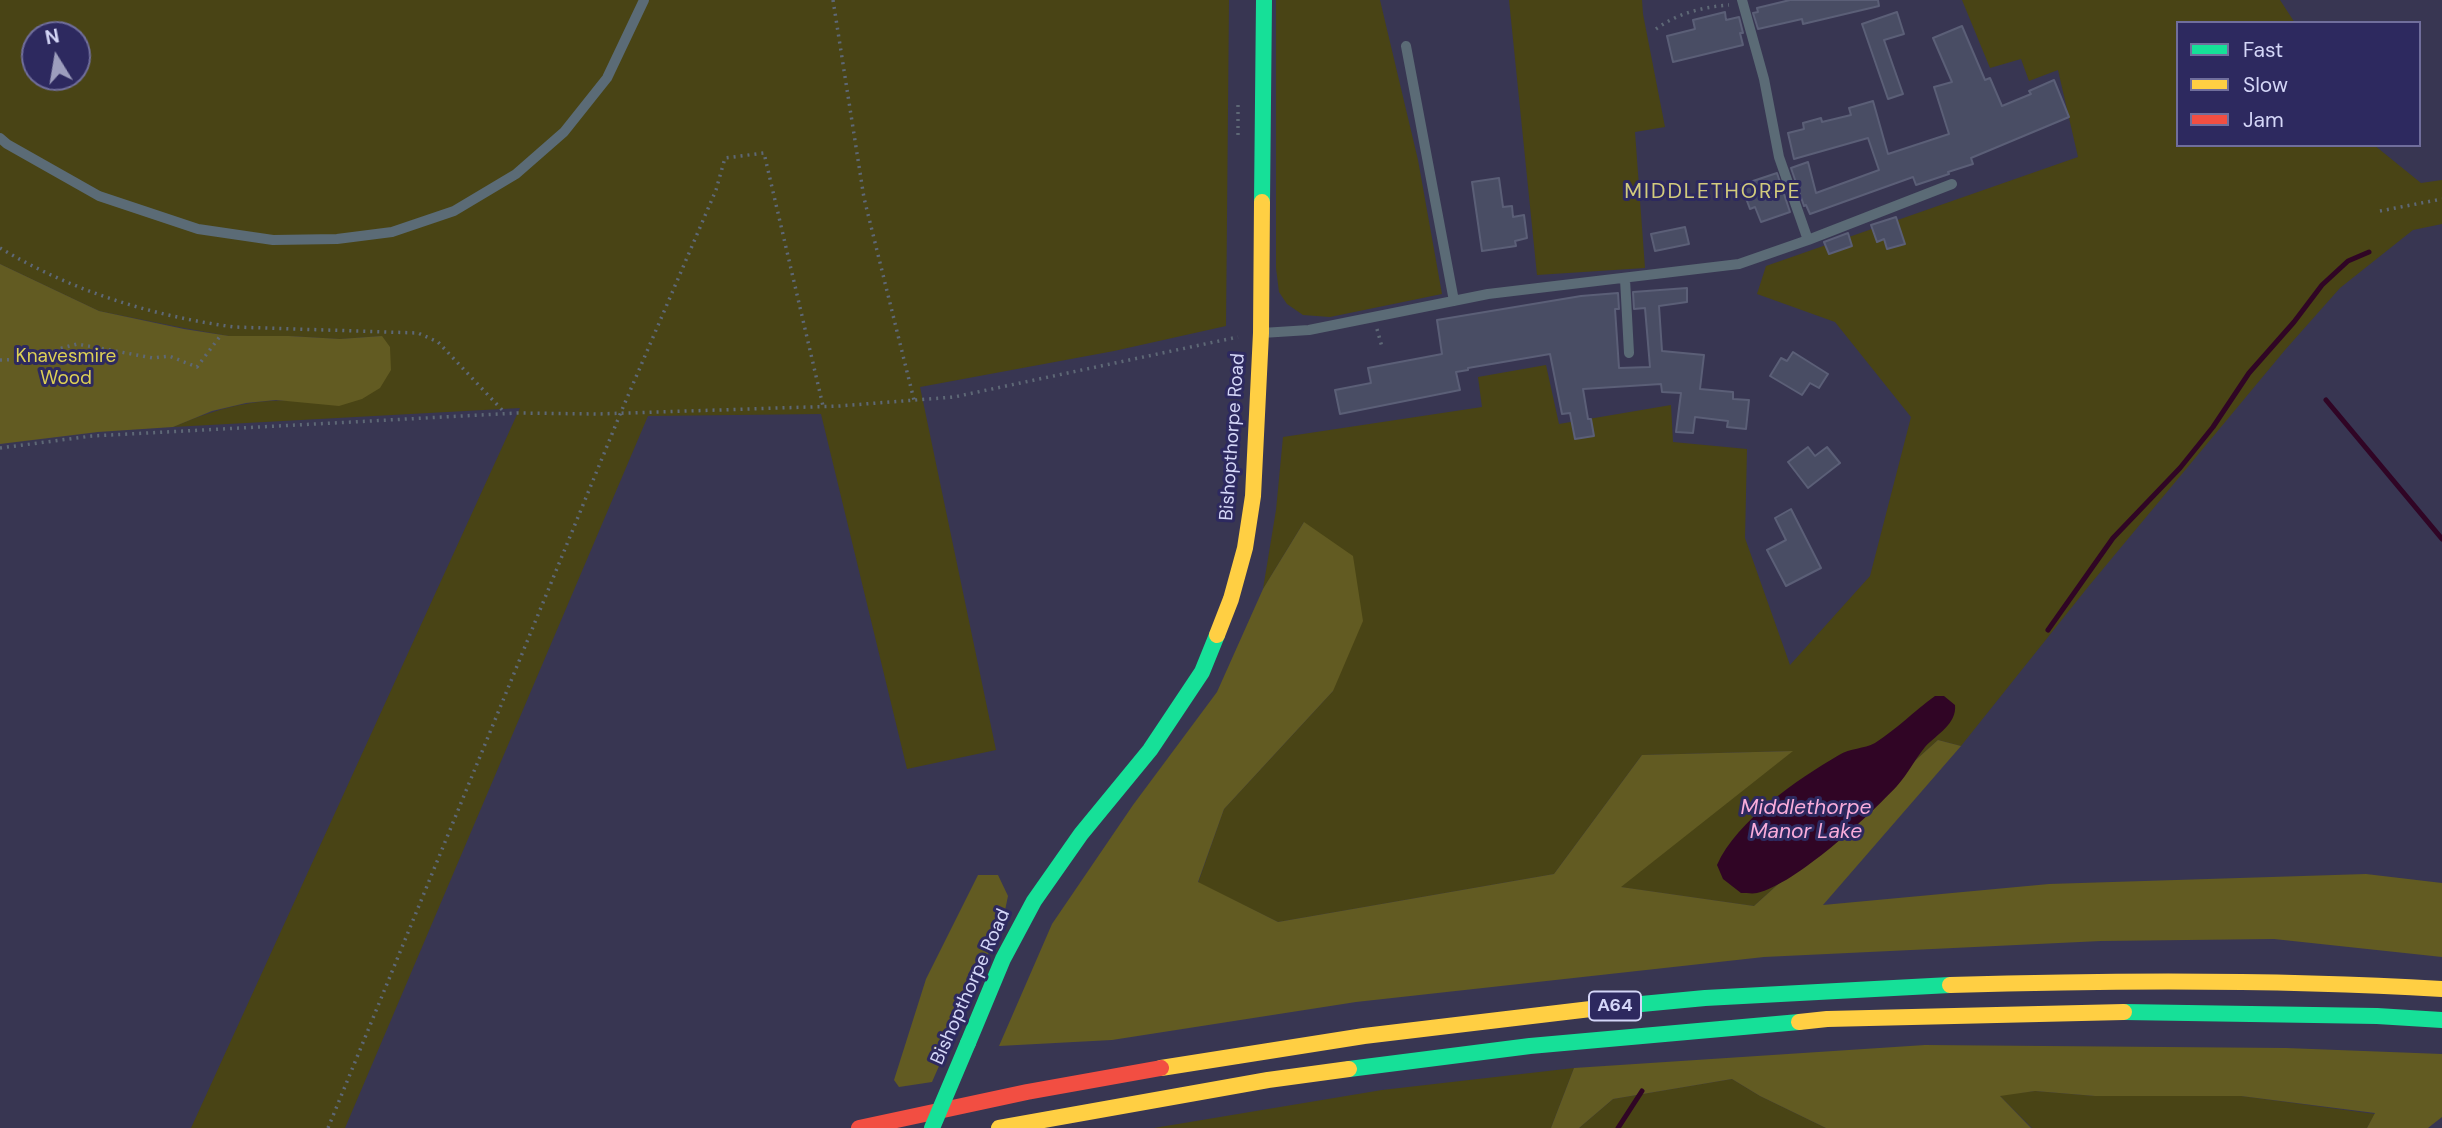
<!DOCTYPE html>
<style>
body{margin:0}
#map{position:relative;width:2442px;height:1128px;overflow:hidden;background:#383652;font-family:"DM Sans",sans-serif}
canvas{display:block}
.legend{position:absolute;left:2176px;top:21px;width:245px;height:126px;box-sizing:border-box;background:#2d295f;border:2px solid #706e9c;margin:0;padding:9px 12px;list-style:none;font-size:21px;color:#d4d6f7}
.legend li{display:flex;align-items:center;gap:14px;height:35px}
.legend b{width:35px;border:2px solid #706e9c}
.north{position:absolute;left:21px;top:21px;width:70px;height:70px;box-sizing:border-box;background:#2d295f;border:2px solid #706e9c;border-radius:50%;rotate:349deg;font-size:19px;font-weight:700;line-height:28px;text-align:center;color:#d4d6f7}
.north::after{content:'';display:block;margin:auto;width:24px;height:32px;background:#9d9ebd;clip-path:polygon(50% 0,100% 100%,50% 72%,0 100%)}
</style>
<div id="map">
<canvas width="2442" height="1128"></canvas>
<ul class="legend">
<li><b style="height:9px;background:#16e098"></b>Fast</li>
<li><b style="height:9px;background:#ffcf43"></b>Slow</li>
<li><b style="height:9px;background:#f24e42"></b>Jam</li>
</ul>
<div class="north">N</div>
</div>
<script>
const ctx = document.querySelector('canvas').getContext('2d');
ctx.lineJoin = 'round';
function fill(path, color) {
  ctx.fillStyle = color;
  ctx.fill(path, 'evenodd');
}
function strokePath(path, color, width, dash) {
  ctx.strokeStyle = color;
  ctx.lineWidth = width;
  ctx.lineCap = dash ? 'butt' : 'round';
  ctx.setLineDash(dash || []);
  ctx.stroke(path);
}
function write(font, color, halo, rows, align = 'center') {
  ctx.font = font + ' "DM Sans",sans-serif';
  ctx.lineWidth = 6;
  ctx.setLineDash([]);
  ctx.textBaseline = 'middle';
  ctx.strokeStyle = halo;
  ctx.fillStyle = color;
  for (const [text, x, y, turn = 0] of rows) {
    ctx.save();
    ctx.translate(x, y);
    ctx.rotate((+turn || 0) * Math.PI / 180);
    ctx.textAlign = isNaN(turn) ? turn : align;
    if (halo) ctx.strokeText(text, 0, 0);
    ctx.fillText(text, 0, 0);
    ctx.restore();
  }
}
fill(new Path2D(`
 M0,0H1229L1226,326L1114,351L920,387L996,750L907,769L821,414L648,416L345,1128H191L520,408L173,427C218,408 254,398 303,401L382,336L340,339L289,336H229L184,328L99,311L0,264ZM35,35H77V77H35Z
 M1276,0H1380L1418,160L1442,294L1330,317L1303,315L1287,304L1279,292L1276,268Z
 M1509,0H1642L1643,14L1665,127L1635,132L1645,268L1537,275Z
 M1962,0H2280L2295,23H2178V145H2374L2421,183L2442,180V224L2413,230L2340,288L2285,350L2088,587L1961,746L1938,740L1754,906L1620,887L1792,751L1642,755L1554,874L1278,922L1198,883L1224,809L1333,691L1304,522L1263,589L1276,510L1283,437L1482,407L1478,377L1546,365L1559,424L1671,405L1673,442L1747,449L1745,538L1790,665L1870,576L1911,417L1835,322L1757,294L1766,266L2078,157L2058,70L2029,81L2021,59L1990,68Z
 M1574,1068L1551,1128H1154L1382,1090Z
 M1732,1079L1760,1096L1826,1128H1579L1613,1099Z
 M2035,1091L2095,1096H2241L2375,1114L2367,1128H2032L1999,1095Z`), '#494415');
fill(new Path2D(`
 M0,264L99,311L184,329L229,336H289L340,339L382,336L390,347L391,370L380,388L362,399L339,406L276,400L246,403L212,411L173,427L98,432L0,444Z
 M1304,522L1353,556L1363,621L1333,691L1224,809L1198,882L1278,922L1554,874L1642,755L1793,751L1621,887L1754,906L1938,740L1961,746L1823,905L2049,884L2366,874L2442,883V957L2274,939L2101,941L1764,957L1356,1002L1112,1040L999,1046L1052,924L1133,805L1217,692L1263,589Z
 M978,875H998L1008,896L1003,920L932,1082L899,1087L894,1080L926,979Z
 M1925,1045L2286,1048L2442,1054V1117L2428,1128H2367L2375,1113L2241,1096H2095L2035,1091L2000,1096L2031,1128H1826L1760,1096L1732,1079L1613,1099L1579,1128H1551L1574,1068Z`), '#625b22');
fill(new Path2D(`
 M1935,696H1944L1955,705C1957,724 1937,734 1925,747C1915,759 1908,774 1897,786C1869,816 1796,884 1757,893C1753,894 1746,893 1741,893L1723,879L1717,865C1737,820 1798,779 1839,755C1850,748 1864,749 1875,743C1897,729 1914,711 1935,696Z`), '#300525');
strokePath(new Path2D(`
 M2326,400L2442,539
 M2048,630L2113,538L2180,468L2213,427L2249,373L2294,322L2322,285L2348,261L2369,252
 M1618,1128L1642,1091`), '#300525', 5);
const building = new Path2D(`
 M1790,0H1878L1879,6L1803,24L1802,19L1758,29L1753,13L1758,12L1757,8Z
 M1725,12L1726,20L1739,17L1743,33H1740L1743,45L1673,62L1667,36L1695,29L1693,20Z
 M1897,12L1904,34L1884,40L1903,94L1888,99L1862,24Z
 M1962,26L1985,80L1990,78L2002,106L2031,94L2029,91L2054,80L2069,117L1971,158L1973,164L1948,172L1949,174L1916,185L1913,177L1810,214L1806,205L1804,206L1791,168L1808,162L1816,193L1879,170L1868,138L1794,159L1788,133L1804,129L1803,123L1821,118L1822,122L1851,115L1849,108L1873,101L1888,154L1949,134L1934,87L1952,82L1933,38Z
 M1777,173L1790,212L1761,222L1755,207L1750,209L1741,185Z
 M1499,178L1503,207L1512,206L1513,217L1524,215L1527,238L1515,241L1516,246L1482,251L1472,182Z
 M1896,217L1905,244L1887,249L1884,239L1877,242L1871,225Z
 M1685,227L1689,244L1655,251L1651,234Z
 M1848,233L1852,246L1829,254L1824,242Z
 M1687,288V302L1659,306L1662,351L1704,355L1700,389L1733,392V399L1749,400L1746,429L1727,427L1728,421L1695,417L1693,433L1676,432L1681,393L1662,392L1661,384L1583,389L1588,419H1591L1594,436L1575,439L1570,413L1562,414L1550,354L1468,368V370L1456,372L1460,390L1340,414L1335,390L1371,383L1368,368L1442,354L1437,320L1581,296L1618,293L1619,309H1615L1619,368L1650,367L1645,308L1634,309L1633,292Z
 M1793,352L1828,374L1819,388L1810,383L1802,395L1770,376L1781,358L1787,361Z
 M1808,447L1815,456L1827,447L1840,463L1808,488L1788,462Z
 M1791,509L1821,568L1786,586L1767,550L1786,540L1775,518Z`);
fill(building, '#494d64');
strokePath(building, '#5b5f77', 2);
strokePath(new Path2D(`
 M833,0L864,198L914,400
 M1656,29C1678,13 1703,7 1729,5
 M1238,135V101
 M2380,211L2442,199
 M0,248C72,291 152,316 234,327L418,333L438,342L505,413
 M1377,329L1382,347
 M0,360L36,359L62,348L77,344L153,358L169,356L197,367L221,335
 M0,448L92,436L518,413L597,414L839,406L954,397L1238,337
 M328,1128L621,412L716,190L725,158L764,153L823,406`), '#5e6876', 3.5, [2, 5]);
strokePath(new Path2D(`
 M1742,0L1764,79L1779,157L1808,240
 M1406,46L1454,301
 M0,138L7,144L99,196L198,229L273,240L337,239L392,232L454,211L516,174L564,132L607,78L644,0
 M1625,279L1629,353
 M1262,333L1309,330L1488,294L1739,264L1808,240L1952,184`), '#5b6b76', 10);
strokePath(new Path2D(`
 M1262,202L1264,0
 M1599,1008L1705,998L1950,985
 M2124,1012L2377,1016L2442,1020
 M968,1043L1003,959L1034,901L1081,834L1150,750L1202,672L1217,635
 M1349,1069L1530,1046L1799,1022`), '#16e098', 16);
strokePath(new Path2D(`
 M1217,635L1231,599L1245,548L1253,496L1261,333L1262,202
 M1950,985C2114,980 2278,979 2442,989
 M1799,1022L1827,1019L2124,1012
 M1161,1068L1364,1036L1599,1008
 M999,1128L1268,1080L1349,1069`), '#ffcf43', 16);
strokePath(new Path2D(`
 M859,1128L1027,1092L1161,1068`), '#f24e42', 16);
strokePath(new Path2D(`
 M932,1128L968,1043`), '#16e098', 16);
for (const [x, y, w] of [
 [1615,1006,52]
]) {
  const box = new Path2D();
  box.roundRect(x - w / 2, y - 14.5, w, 29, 5);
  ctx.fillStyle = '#2d295f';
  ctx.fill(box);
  strokePath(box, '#d4d6f7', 2);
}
write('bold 18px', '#d4d6f7', null, [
 ["A64",1615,1006]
]);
write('19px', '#ddd055', '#2d295f', [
 ["Knavesmire",66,357],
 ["Wood",66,379]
]);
write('19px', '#d4d6f7', '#2d295f', [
 ["Bishopthorpe Road",1233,437,-86],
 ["Bishopthorpe Road",971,987,-66]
]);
ctx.letterSpacing = '2px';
write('21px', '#d3cb7d', '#2d295f', [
 ["MIDDLETHORPE",1713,192]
]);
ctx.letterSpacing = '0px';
write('italic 21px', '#f9acda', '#2d295f', [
 ["Middlethorpe",1806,808],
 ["Manor Lake",1806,832]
]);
</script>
